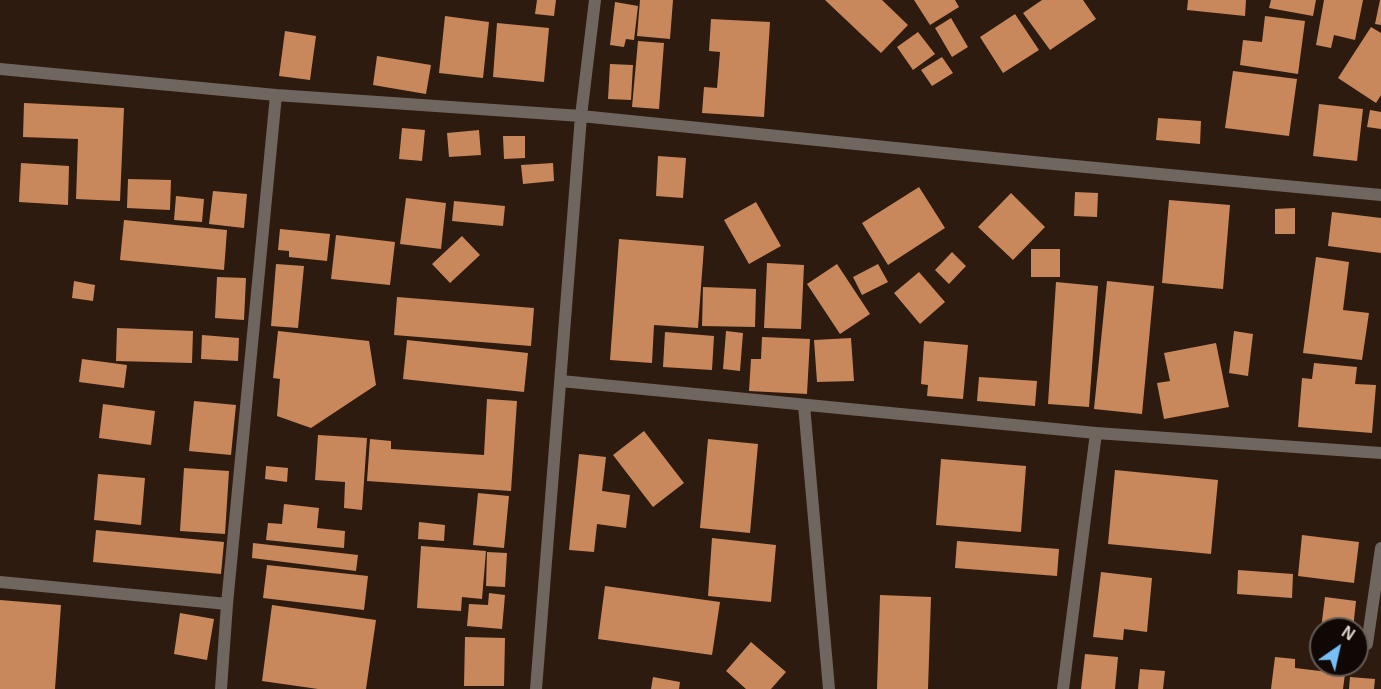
<!DOCTYPE html>
<style>
body{margin:0}
#map{position:relative;width:1381px;height:689px;overflow:hidden;background:#2e1b0f;font-family:Arial,sans-serif}
canvas{display:block}
.north{position:absolute;left:1309px;top:617px;width:60px;height:60px;box-sizing:border-box;background:#100804;border:2px solid #645a55;border-radius:50%;rotate:34deg;font-size:16px;font-weight:700;line-height:24px;text-align:center;color:#e3d6ce}
.north::after{content:'';display:block;margin:auto;width:21px;height:27px;background:#76c0f7;clip-path:polygon(50% 0,100% 100%,50% 72%,0 100%)}
</style>
<div id="map">
<canvas width="1381" height="689"></canvas>
<div class="north">N</div>
</div>
<script>
const ctx = document.querySelector('canvas').getContext('2d');
ctx.lineJoin = 'round';
function fill(path, color) {
  ctx.fillStyle = color;
  ctx.fill(path, 'evenodd');
}
function strokePath(path, color, width, dash) {
  ctx.strokeStyle = color;
  ctx.lineWidth = width;
  ctx.lineCap = dash ? 'butt' : 'round';
  ctx.setLineDash(dash || []);
  ctx.stroke(path);
}
fill(new Path2D(`
 M537,0H556L554,16L535,14Z
 M640,0H673L670,39L637,36Z
 M825,0H882L908,25L881,53Z
 M914,0H955L959,7L930,25Z
 M1042,0H1083L1096,19L1050,50L1023,13Z
 M1188,0H1246L1245,16L1187,10Z
 M1271,0H1316L1313,16L1269,8Z
 M1324,0H1363L1355,40L1334,35L1331,48L1316,45Z
 M1380,0H1381V25L1375,24Z
 M615,2L638,6L634,40L626,39L624,47L610,45Z
 M1015,14L1039,50L1003,73L980,37Z
 M445,16L489,22L483,78L439,73Z
 M1265,16L1305,21L1298,74L1240,65L1243,40L1262,42Z
 M951,18L968,47L952,57L935,28Z
 M711,19L770,22L764,117L702,113L704,87L717,88L720,52L709,51Z
 M497,23L549,28L544,82L493,77Z
 M1371,27L1381,33V95L1376,103L1338,78Z
 M285,31L316,36L310,80L279,76Z
 M918,32L935,54L913,70L897,47Z
 M638,41L664,43L659,109L632,107Z
 M377,56L431,65L426,94L373,85Z
 M942,57L953,73L932,86L921,70Z
 M610,64L633,65L631,100L608,99Z
 M1233,71L1297,79L1289,136L1225,128Z
 M24,103L124,108L120,201L76,199L78,139L23,137Z
 M1319,104L1363,109L1357,161L1313,156Z
 M1370,110L1381,112V129L1367,127Z
 M1158,118L1201,121L1200,144L1156,140Z
 M402,128L425,130L422,161L399,159Z
 M479,130L481,155L449,157L447,133Z
 M503,136H525V158L504,159Z
 M658,156L686,158L683,198L656,196Z
 M21,163L69,166L68,205L19,202Z
 M553,163L554,181L523,184L521,165Z
 M128,179L171,180L170,210L127,208Z
 M919,187L945,228L888,265L862,223Z
 M213,191L247,194L244,228L209,224Z
 M1075,192L1098,193L1097,217L1074,216Z
 M1011,193L1045,227L1013,260L978,227Z
 M176,196L204,199L202,222L174,220Z
 M406,198L446,203L441,249L400,244Z
 M1169,200L1230,205L1223,289L1162,283Z
 M454,201L505,206L503,226L452,221Z
 M756,202L781,246L749,264L724,220Z
 M1295,208V234H1275V209Z
 M1332,212L1381,218V253L1328,246Z
 M124,220L227,230L224,270L120,260Z
 M280,229L330,234L327,261L289,257V251L278,250Z
 M336,235L395,242L390,285L331,279Z
 M462,236L480,255L450,283L432,264Z
 M619,239L704,246L698,328L654,325L652,363L610,360Z
 M1031,249H1060V277H1031Z
 M952,252L966,266L949,284L935,270Z
 M1316,257L1349,262L1343,310L1369,313L1362,360L1303,353Z
 M767,263L804,265L801,329L764,328Z
 M276,264L304,266L298,328L271,326Z
 M837,264L870,314L840,334L807,284Z
 M878,264L888,282L862,295L853,277Z
 M919,272L945,302L920,324L894,293Z
 M217,277L246,278L244,320L215,318Z
 M74,281L95,285L93,301L72,298Z
 M1107,281L1154,286L1142,414L1094,409Z
 M1056,282L1098,286L1089,407L1048,404Z
 M703,287L756,289L755,327L702,326Z
 M397,297L534,308L531,346L394,335Z
 M117,328L193,331L192,363L116,361Z
 M278,331L369,341L376,385L311,428L277,416L280,379L273,378Z
 M726,331L743,333L740,371L723,369Z
 M1234,331L1253,334L1248,376L1229,373Z
 M665,332L714,336L712,370L663,367Z
 M202,335L239,338L238,361L201,359Z
 M762,337L810,339L807,394L749,391L751,359H761Z
 M851,338L854,381L817,382L814,340Z
 M407,340L528,353L524,392L403,379Z
 M924,341L968,345L963,399L927,396L928,385L921,384Z
 M1216,343L1229,407L1164,419L1157,383L1170,381L1164,353Z
 M82,359L127,365L124,388L79,382Z
 M1314,363L1357,367L1355,384L1376,385L1372,433L1298,427L1302,378L1312,379Z
 M979,377L1037,381L1035,406L977,401Z
 M487,399L517,401L511,491L367,481L370,439L391,441V449L484,455Z
 M194,401L236,405L231,455L189,451Z
 M103,404L155,411L151,445L99,438Z
 M644,431L684,483L653,507L613,455Z
 M318,435L367,438L362,510L344,508L345,482L315,480Z
 M708,439L758,444L750,533L700,528Z
 M579,454L606,457L602,491L630,495L626,528L597,524L594,552L569,550Z
 M941,459L1026,466L1021,532L936,525Z
 M266,466L288,468L287,482L265,479Z
 M184,468L229,471L225,534L180,531Z
 M1115,470L1218,480L1211,554L1108,544Z
 M98,474L145,478L141,525L94,520Z
 M478,493L509,496L504,548L473,545Z
 M284,504L319,508L317,528L345,531L344,548L266,540L268,523L282,524Z
 M419,522L445,525L444,541L418,539Z
 M96,530L224,542L221,574L93,562Z
 M1302,535L1359,542L1354,583L1298,576Z
 M712,538L776,545L771,602L708,596Z
 M957,541L1059,549L1057,576L955,568Z
 M253,543L358,555L356,571L252,558Z
 M421,546L486,551L482,599L462,597L461,611L417,608Z
 M487,552L507,553L505,587L486,586Z
 M267,565L368,576L364,610L263,598Z
 M1238,570L1293,574L1292,598L1237,594Z
 M1101,572L1152,578L1147,632L1124,629L1123,640L1093,637Z
 M605,586L720,602L712,655L598,639Z
 M489,593L505,595L502,629L467,626L469,604L488,605Z
 M880,595L931,597L928,689H877Z
 M1325,597L1356,601L1353,629H1321Z
 M0,600L61,605L55,689H0Z
 M272,605L376,620L366,689H318L262,681Z
 M180,613L214,619L207,660L174,654Z
 M465,637L505,638L504,686H464Z
 M1320,639H1321V661L1317,660Z
 M751,642L786,672L771,689H746L726,671Z
 M1085,654L1118,657L1115,689H1081Z
 M1275,657L1295,659V668L1345,674L1343,689H1271Z
 M1140,669L1165,671L1163,689H1138Z
 M653,677L680,682L679,689H651Z
 M1350,677L1375,679L1374,689H1349Z`), '#c9885c');
strokePath(new Path2D(`
 M0,69L276,95L581,116L1033,162L1381,195
 M561,381L1096,433L1381,453
 M804,405L829,689
 M0,582L227,604
 M1367,644L1381,548
 M221,689L227,604L276,95
 M536,689L581,116L595,0
 M1063,689L1096,433`), '#706660', 12);
</script>
